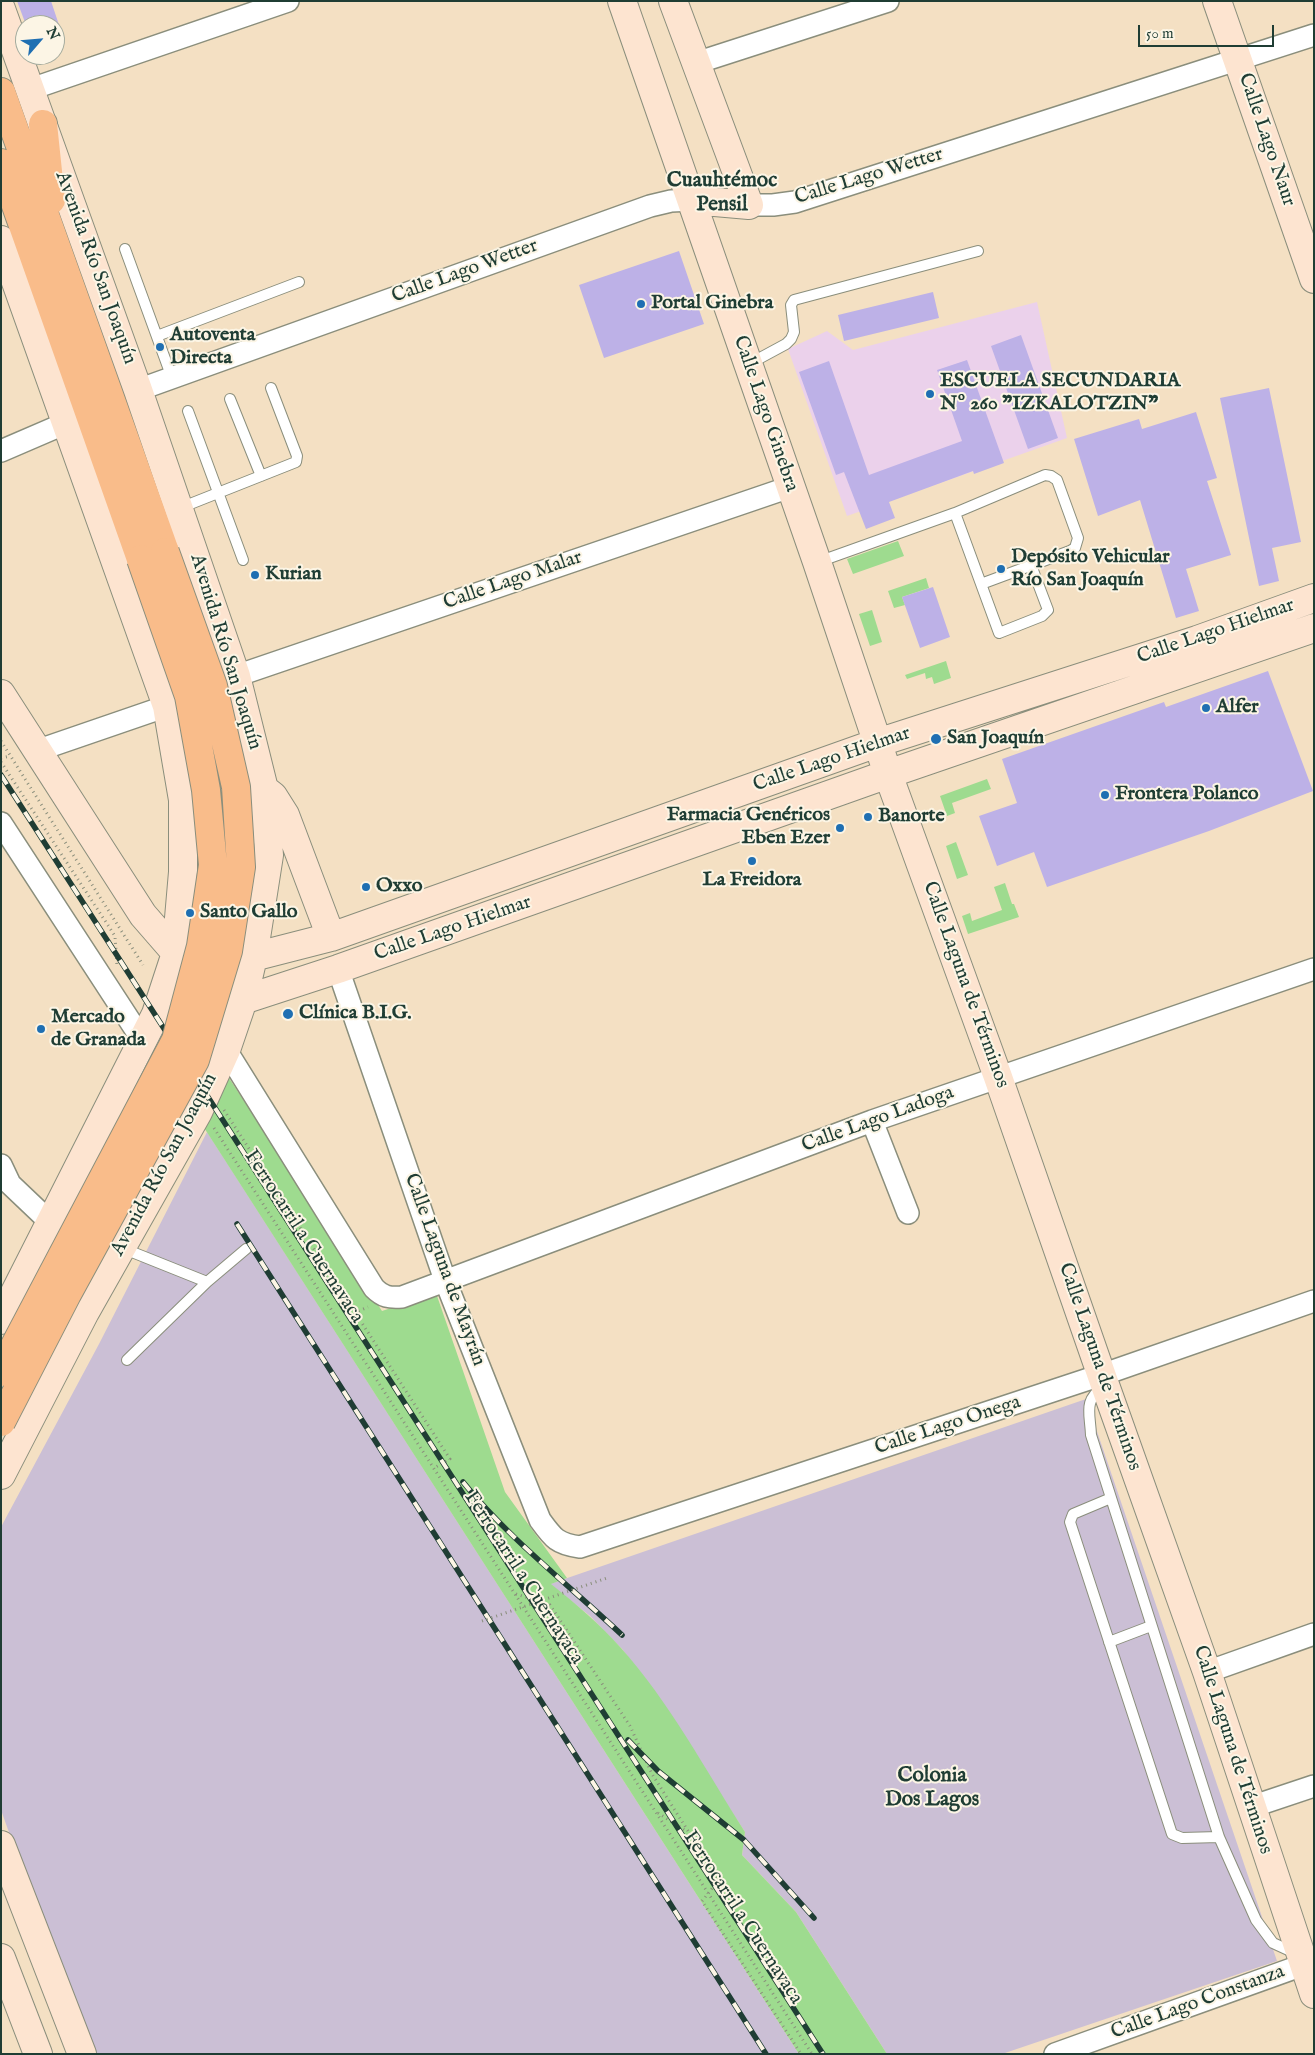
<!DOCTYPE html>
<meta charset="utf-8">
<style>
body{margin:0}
#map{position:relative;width:1315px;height:2055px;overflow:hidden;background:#f4e0c3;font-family:"IM FELL English",serif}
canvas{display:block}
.frame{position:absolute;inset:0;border:2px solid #1f3d34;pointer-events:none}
.north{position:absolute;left:15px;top:15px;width:50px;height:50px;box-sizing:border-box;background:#fcf5e5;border:1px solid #a4ab9e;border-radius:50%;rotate:63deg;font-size:14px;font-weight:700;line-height:20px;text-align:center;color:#1f3d34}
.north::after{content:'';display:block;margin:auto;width:18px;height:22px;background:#1f6fb2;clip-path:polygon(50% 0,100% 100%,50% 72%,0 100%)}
.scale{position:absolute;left:1138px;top:25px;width:136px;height:22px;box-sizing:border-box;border:2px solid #1f3d34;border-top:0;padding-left:6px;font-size:15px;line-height:18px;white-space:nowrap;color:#1f3d34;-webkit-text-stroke:4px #fcf5e5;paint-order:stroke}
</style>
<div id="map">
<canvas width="1315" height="2055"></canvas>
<div class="frame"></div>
<div class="north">N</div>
<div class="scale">50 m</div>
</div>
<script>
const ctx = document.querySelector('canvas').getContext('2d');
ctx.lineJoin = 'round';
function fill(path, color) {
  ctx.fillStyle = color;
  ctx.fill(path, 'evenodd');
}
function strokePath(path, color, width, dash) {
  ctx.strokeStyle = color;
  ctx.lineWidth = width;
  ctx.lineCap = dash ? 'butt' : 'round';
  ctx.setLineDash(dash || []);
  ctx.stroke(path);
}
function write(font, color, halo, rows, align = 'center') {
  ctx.font = font + ' "IM FELL English",serif';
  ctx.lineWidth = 4;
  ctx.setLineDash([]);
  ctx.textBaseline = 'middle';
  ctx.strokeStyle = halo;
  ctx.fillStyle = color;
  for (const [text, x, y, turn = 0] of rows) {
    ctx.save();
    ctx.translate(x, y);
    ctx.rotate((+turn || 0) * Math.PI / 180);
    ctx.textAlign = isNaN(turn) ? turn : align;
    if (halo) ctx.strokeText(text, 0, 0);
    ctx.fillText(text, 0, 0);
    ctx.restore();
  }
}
fill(new Path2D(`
 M1037,302L1067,438L847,516L788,349L827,331L853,350Z`), '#ebd1eb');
fill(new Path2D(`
 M207,1132L799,2054H88L1,1810V1527L99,1344Z
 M1086,1399L1277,1961L1002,2054H887L796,1912L742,1855L745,1832L647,1681L622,1649L590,1616L550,1584Z`), '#cbbfd5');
fill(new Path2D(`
 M898,541L904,556L853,574L847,559Z
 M926,578L929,588L902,597L905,605L894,608L888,591Z
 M872,610L882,642L870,646L859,614Z
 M946,661L951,678L934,684L932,677L926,679L925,673L907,679L905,675Z
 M987,779L991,789L952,803L955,813L947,816L940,796Z
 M956,842L968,875L957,879L946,846Z
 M1005,883L1012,904H1014L1019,917L968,934L962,916L970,913L972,921L1002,910L994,887Z
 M227,1075L382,1311L436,1293L505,1492L567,1578L551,1584C576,1604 600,1624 621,1648C668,1700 707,1772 745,1832L742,1855L796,1912L887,2054H799L201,1123Z`), '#9edb8f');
fill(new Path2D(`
 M17,1H51L59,25H26Z
 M679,251L704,324L604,358L579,285Z
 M933,292L939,318L844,341L838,315Z
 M1021,335L1058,438L1028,449L991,346Z
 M967,360L1004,463L974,474L973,471L889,502L895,518L866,529L844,472L836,475L799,372L829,361L869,475L962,441L937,370Z
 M1269,388L1301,542L1272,548L1279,581L1259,586L1220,398Z
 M1196,412L1217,478L1207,481L1231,555L1186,569L1199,611L1176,618L1140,500L1098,516L1074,439L1139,419L1142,429Z
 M933,587L950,637L920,648L902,597Z
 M1268,671L1313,791L1209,831L1047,887L1034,852L997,866L979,816L1017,803L1002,759L1164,702L1166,707Z`), '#bdb1e7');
const lane = new Path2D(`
 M125,249L172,378
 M157,336L299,282
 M749,364L786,344L791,339L794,332L791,305L794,300L978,251
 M230,399L261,476
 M188,411L243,560
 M180,508L296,462L297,456L271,388
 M955,513L999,633L1042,616L1048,610L1031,565
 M818,562L955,513L1045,475L1051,476L1057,480L1078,538L1075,548L1070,551L981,584
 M122,1248L207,1282L246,1249
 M127,1360L207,1282
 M1104,1386C1083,1401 1090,1412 1091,1435L1219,1837L1256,1920L1273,1943L1297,1954
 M1111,1498L1073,1514L1070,1522L1172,1834L1182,1838L1219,1837
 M1109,1642L1151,1626`);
const street = new Path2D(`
 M696,63L888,1
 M31,89L288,1
 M749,205H773L795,202L1314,35
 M138,390L650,206L671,201L692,200
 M1,451L66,423
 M236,676L790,487
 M36,751L167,706
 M1,823L143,1041
 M338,969L445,1280L540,1520C553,1538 557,1544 580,1547L1113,1371L1314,1301
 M226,1050L374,1288C383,1297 389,1298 402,1297L872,1121L1314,969
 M872,1121L908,1213
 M1,1165L10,1184L51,1223
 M1207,1672L1314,1634
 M1251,1807L1314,1786
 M1055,2054L1314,1961`);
const secondary = new Path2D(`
 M622,1L817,562L888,774L998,1077L1105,1385L1207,1672L1314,1994
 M673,1L749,205L692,200
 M1217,1L1314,279
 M1,9L138,390L236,676L264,789L269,855L253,957L243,1000L226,1050L198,1112L85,1312L1,1475
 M1,240L167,706L183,800V872L176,953L156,1014L1,1320
 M1,694L143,915L176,953
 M184,800L264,789L273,796L285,815L331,937
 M176,953L210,957H253L331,937L877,743L1197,640L1314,598
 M243,1000L338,969L888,774L1314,628
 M1,1845L82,2054
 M1,1958L38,2054`);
const highway = new Path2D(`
 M1,92L165,552
 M43,124L51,200
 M1,163L141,559`);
strokePath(lane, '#8a8e7c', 12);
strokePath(street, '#8a8e7c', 24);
strokePath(secondary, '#8a8e7c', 30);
strokePath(highway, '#8a8e7c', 30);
strokePath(new Path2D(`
 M1,741L143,965
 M1,758L10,756
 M1,762L115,936L117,966
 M224,1110L450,1459L434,1468
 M214,1128L812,2054
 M354,1313L368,1307
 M516,1594L550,1605L630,1726L652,1774L719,1880L702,1901L801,2054
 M658,1813L686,1831`), '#8a8e7c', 3, [1, 4]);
strokePath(lane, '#fff', 10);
strokePath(street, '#fff', 21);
strokePath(secondary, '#fde4d0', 28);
strokePath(highway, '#f9bc8a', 28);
const rail = new Path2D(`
 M1,775L823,2054
 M237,1224L766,2054
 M463,1482C507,1537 570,1586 622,1635
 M628,1740L658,1771L744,1840L814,1918`);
strokePath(rail, '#1f3d34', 5.5);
strokePath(rail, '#fcf5e5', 4, [11]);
const highwayBridge = new Path2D(`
 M1,1372L176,1040L201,946L213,865L206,790L189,696L141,559
 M1,1422L67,1294L195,1060L228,951L241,867L236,787L213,686L165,552`);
strokePath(highwayBridge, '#8a8e7c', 30, []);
strokePath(new Path2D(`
 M482,1621L607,1578`), '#8a8e7c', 3, [1, 4]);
strokePath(highwayBridge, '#f9bc8a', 28);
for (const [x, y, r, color] of [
 [641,304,5,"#1f6fb2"],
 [160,347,5,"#1f6fb2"],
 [930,394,5,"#1f6fb2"],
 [1001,569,5,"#1f6fb2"],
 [255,575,5,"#1f6fb2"],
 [1206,708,5,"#1f6fb2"],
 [936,739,6,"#1f6fb2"],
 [1105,795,5,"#1f6fb2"],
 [868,817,5,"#1f6fb2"],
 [840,828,5,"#1f6fb2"],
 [752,861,5,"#1f6fb2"],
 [366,887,5,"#1f6fb2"],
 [190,913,5,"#1f6fb2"],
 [288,1014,6,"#1f6fb2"],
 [41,1029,5,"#1f6fb2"]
]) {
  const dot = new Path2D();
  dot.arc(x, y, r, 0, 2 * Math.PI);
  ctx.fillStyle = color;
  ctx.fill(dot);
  strokePath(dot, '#fcf5e5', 2);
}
write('20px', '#1f3d34', '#fcf5e5', [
 ["Calle Lago Naur",1266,140,71],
 ["Calle Lago Wetter",869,177,-17],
 ["Avenida Río San Joaquín",95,268,70],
 ["Calle Lago Wetter",465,272,-20],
 ["Calle Lago Ginebra",765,414,71],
 ["Calle Lago Malar",513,581,-19],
 ["Calle Lago Hielmar",1216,632,-19],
 ["Avenida Río San Joaquín",225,652,73],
 ["Calle Lago Hielmar",832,760,-19],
 ["Calle Lago Hielmar",453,929,-19],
 ["Calle Laguna de Términos",965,985,70],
 ["Calle Lago Ladoga",878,1120,-20],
 ["Avenida Río San Joaquín",165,1165,-62],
 ["Ferrocarril a Cuernavaca",303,1237,57],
 ["Calle Laguna de Mayrán",444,1270,70],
 ["Calle Laguna de Términos",1099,1367,71],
 ["Calle Lago Onega",948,1426,-18],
 ["Ferrocarril a Cuernavaca",523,1578,57],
 ["Calle Laguna de Términos",1232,1750,72],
 ["Ferrocarril a Cuernavaca",742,1918,57],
 ["Calle Lago Constanza",1198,2003,-20]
]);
write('bold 20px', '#1f3d34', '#fcf5e5', [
 ["Portal Ginebra",651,304],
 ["Autoventa",170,336],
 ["Directa",170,359],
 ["ESCUELA SECUNDARIA",940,382],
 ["Nº 260 \"IZKALOTZIN\"",940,405],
 ["Depósito Vehicular",1011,558],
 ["Río San Joaquín",1011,581],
 ["Kurian",265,575],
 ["Alfer",1216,708],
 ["San Joaquín",947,739],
 ["Frontera Polanco",1115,795],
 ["Farmacia Genéricos",830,816,"right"],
 ["Eben Ezer",830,839,"right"],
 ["Banorte",878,817],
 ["La Freidora",752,881,"center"],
 ["Oxxo",376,887],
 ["Santo Gallo",200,913],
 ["Clínica B.I.G.",299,1014],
 ["Mercado",51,1018],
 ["de Granada",51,1041]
], 'left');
write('bold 21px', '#1f3d34', '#fcf5e5', [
 ["Cuauhtémoc",722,182],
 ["Pensil",722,206],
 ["Colonia",932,1777],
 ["Dos Lagos",932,1801]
]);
</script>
